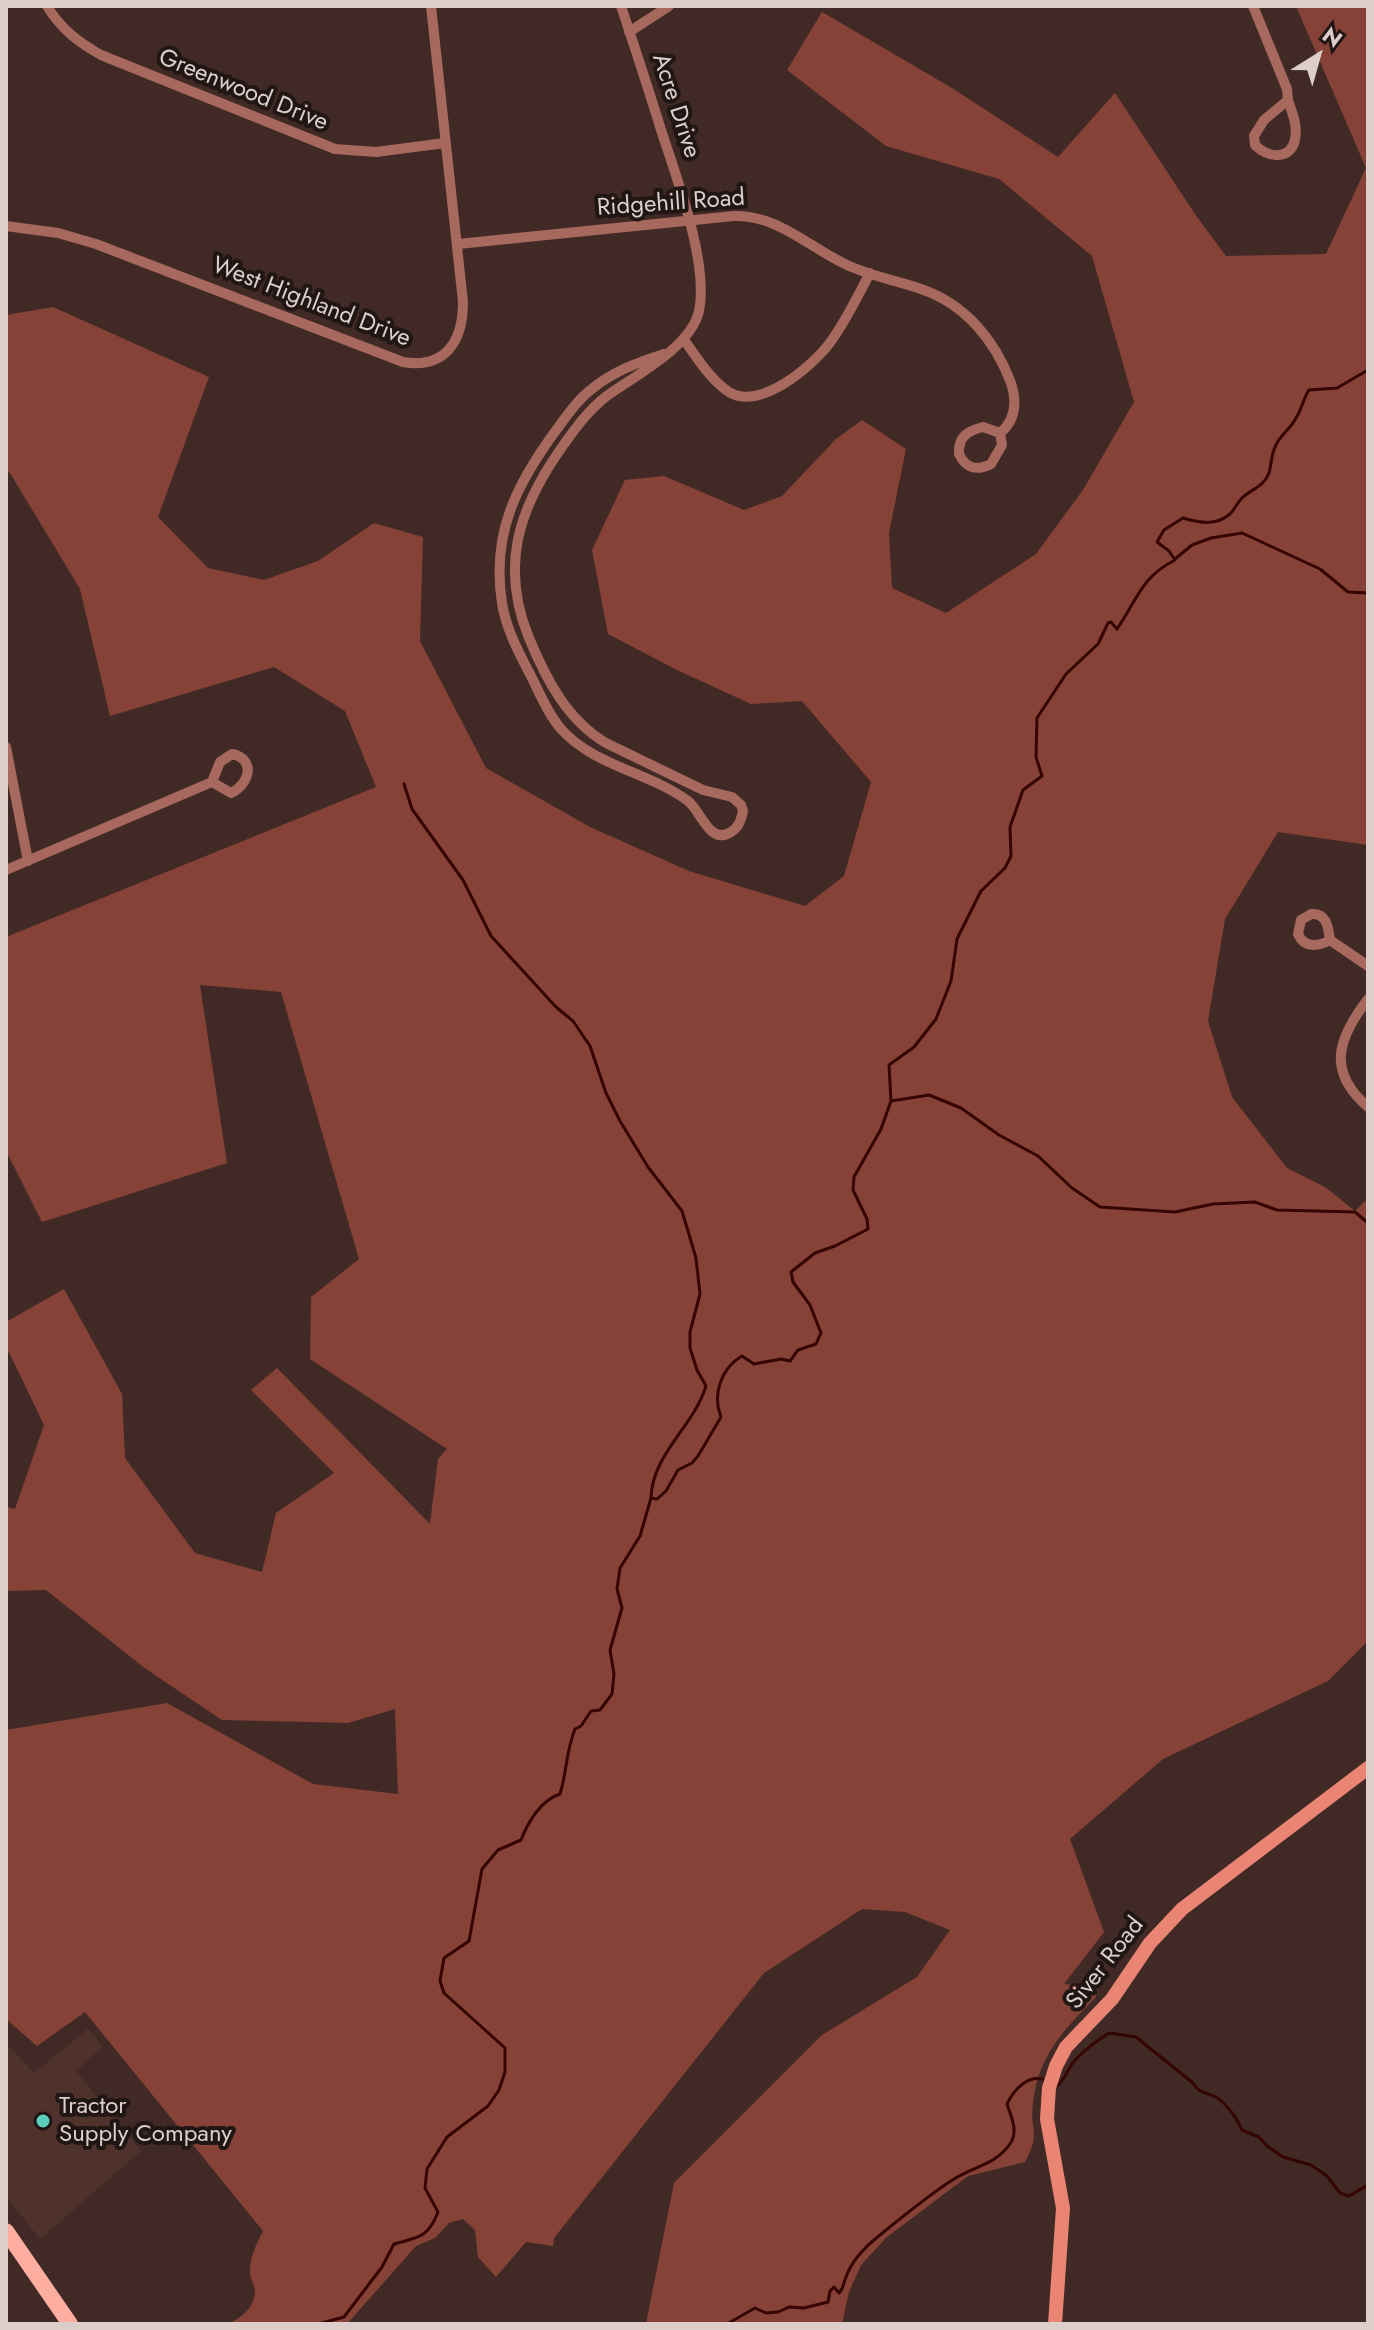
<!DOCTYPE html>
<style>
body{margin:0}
#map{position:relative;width:1374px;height:2330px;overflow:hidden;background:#412a26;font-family:Jost,sans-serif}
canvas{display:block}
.frame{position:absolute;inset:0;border:8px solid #ddcecb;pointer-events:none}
.north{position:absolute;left:1278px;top:16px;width:80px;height:80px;-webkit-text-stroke:6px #201614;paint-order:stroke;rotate:37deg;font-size:22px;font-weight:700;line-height:32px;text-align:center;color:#ddcecb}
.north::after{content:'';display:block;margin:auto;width:28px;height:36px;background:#ddcecb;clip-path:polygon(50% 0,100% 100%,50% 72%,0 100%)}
</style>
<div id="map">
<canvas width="1374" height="2330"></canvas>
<div class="frame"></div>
<div class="north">N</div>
</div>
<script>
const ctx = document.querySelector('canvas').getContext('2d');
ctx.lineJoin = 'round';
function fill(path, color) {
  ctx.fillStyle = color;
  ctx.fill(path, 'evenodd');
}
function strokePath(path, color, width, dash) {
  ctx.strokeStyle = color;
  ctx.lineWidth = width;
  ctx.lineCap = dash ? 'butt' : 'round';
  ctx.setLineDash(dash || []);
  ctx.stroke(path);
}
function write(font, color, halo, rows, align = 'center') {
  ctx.font = font + ' Jost,sans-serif';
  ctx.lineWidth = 8;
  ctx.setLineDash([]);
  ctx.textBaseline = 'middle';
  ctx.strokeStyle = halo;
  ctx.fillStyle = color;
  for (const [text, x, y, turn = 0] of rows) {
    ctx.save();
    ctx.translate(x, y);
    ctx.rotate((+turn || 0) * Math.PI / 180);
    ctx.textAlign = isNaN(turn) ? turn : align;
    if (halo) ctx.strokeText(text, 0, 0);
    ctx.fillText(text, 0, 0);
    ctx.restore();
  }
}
fill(new Path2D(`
 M88,2029L103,2046L76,2071L141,2151L40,2239L6,2196V2044L34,2073Z`), '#50322d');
fill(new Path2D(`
 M1296,6H1368V845L1278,832L1225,919L1208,1021L1232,1097L1287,1168L1325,1187L1355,1211L1368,1198V1641L1328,1681L1163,1759L1070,1839L1104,1932L1064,1984L1095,1987L1096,1997C1064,2030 1039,2054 1033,2102C1029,2132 1042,2131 1025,2162L968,2176L887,2237L861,2265L849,2292L842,2324H646L674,2183L822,2035L917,1977L950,1930L905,1912L862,1909L764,1973L554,2238L553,2246L526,2242L496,2277L478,2257L475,2230L463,2219L449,2223L435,2238L416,2246L347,2324H228C241,2318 254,2308 255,2292C255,2285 250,2279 250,2273C250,2256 256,2245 263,2231L85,2012L37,2046L6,2019V1730L167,1703L313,1784L398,1794L395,1709L348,1723L222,1720L146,1669L46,1590L6,1591V1507L15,1509L44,1425L6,1346V1322L64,1289L122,1394L125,1458L195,1553L262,1572L276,1513L334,1473L251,1390L277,1368L430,1524L438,1459L447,1449L310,1359L311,1297L359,1259L281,992L200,985L227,1163L42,1222L6,1151V937L376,787L345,711L274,667L110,716L80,589L10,473L6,471V315L53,307L209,377L158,517L208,568L264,580L318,561L374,523L423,537L420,641L486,768L590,827L689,871L805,906L844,876L871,782L802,701L751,704L677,670L608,634L592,550L625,480L664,476L744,510L782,496L836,439L862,420L906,449L889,533L892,588L946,613L1036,554L1083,490L1134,402L1092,256L999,179L886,146L787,70L822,12L952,88L1058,157L1115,93L1197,217L1226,256L1326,254L1366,168Z`), '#874237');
strokePath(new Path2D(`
 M1175,559L1192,545L1211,538L1242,533L1320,569L1348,592L1368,593
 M404,784L412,809L463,880L491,936L556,1007L573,1021L590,1046L606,1093L620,1121L648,1167L682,1211L696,1258L700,1294L690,1332V1348L697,1370L706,1386C694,1426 653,1453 651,1497
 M891,1101L929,1095L961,1108L999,1135L1038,1156L1072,1188L1100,1207L1175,1212L1213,1204L1255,1202L1277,1210L1355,1212L1368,1223
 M1057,2086C1065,2079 1066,2073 1072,2064C1082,2051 1095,2042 1109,2033L1136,2037L1193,2083C1200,2094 1205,2092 1216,2097C1227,2104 1237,2118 1242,2130L1259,2137L1267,2146L1283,2157L1311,2165L1327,2176L1340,2193L1349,2196L1368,2185
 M318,2324L344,2317L382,2267L394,2244C419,2237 428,2238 438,2212L425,2188L427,2169L447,2137L488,2106L499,2090L505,2072V2048L444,1993L440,1981L444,1958L469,1941L482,1869L498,1850L521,1840C528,1822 541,1800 560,1794C567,1771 566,1751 575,1729L581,1726L591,1711L600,1710L612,1694L614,1674L610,1650L622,1608L617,1589L620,1568L640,1536L651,1498L657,1499L666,1491L678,1470L692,1463L698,1456L721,1417C712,1395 721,1368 742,1356L754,1364L781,1359L790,1361L798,1350L816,1344L821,1333L810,1305L793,1282L791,1272L815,1253L835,1246L868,1229L867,1219L853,1190L854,1177L881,1129L891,1101L889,1065L914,1047L936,1019L951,981L957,939L981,891L1005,868L1011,856L1010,827L1023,790L1042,776L1036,757L1037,718L1066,674L1098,644L1108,623L1111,622L1117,629C1138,599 1140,578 1175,560L1169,551L1157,542L1164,530L1183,518C1200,523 1216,526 1230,514C1235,509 1237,503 1242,498C1251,489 1264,487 1269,473C1272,462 1271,453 1277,443C1282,434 1291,428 1296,418C1302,409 1303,399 1309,390L1337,388L1368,370
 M727,2324L755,2308L766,2313L778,2312L789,2307L804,2308L828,2302L830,2291L834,2287L839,2293C844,2288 843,2284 846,2277C852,2260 866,2246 880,2235C902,2217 930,2194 954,2179C974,2166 995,2165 1010,2144C1019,2131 1011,2117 1007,2104C1014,2089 1030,2072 1047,2081`), '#350502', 3);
strokePath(new Path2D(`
 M47,6C61,29 78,42 101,55L335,149L376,152L445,143
 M621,6C635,48 649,91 662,133C677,179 709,264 699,311C691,347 636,375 608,395C588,410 574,430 560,450C518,510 500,567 529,638C546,679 567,720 606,743L703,790L732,797L741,805L743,811C741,820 739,827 731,832C710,846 701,811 688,801C649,772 594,766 561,729C548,714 540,694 531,676C519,653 506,629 502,603C491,533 517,483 557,429C568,414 578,399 593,388C614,371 639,362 664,354
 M1253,6L1287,89L1288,100
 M629,32L669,6
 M1288,100C1292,112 1298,126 1295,139C1291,161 1268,158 1255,145L1254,136L1264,120Z
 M6,226L58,233L96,244L403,362C445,369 463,342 463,302L431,6
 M458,244L734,216C778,215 807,246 845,264C869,276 896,280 921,289C965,304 995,340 1011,383C1017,402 1016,420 1000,433
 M684,340C697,357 710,380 729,392C760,411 811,367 829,344C845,323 857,297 870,273
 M983,427L1000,433L1002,445L991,464C977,471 966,469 959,454C958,437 967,431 983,427Z
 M6,747L28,861
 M232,754C256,759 250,784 231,793L212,782L220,762Z
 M6,870L212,782
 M1311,914C1327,913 1328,927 1330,940C1318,947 1304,948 1298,934L1301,920Z
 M1330,940L1368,966
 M1368,999C1338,1038 1326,1071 1368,1107`), '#a7685d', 10);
strokePath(new Path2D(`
 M1055,2324L1063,2208L1047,2119L1049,2088L1056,2066L1066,2047L1112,1999L1150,1943L1182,1909L1368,1768`), '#ea8574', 14);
strokePath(new Path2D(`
 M6,2231L70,2324`), '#fdaea0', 16);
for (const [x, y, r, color] of [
 [43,2121,8,"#5cceba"]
]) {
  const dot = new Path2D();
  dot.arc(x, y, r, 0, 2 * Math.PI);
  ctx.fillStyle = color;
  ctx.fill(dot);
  strokePath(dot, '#201614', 3);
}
write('24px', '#ddcecb', '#201614', [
 ["Greenwood Drive",243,91,22],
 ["Acre Drive",675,106,72],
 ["Ridgehill Road",671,204,-4],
 ["West Highland Drive",311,303,21],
 ["Siver Road",1106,1964,-52]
]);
write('24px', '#ddcecb', '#201614', [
 ["Tractor",59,2107],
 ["Supply Company",59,2135]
], 'left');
</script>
